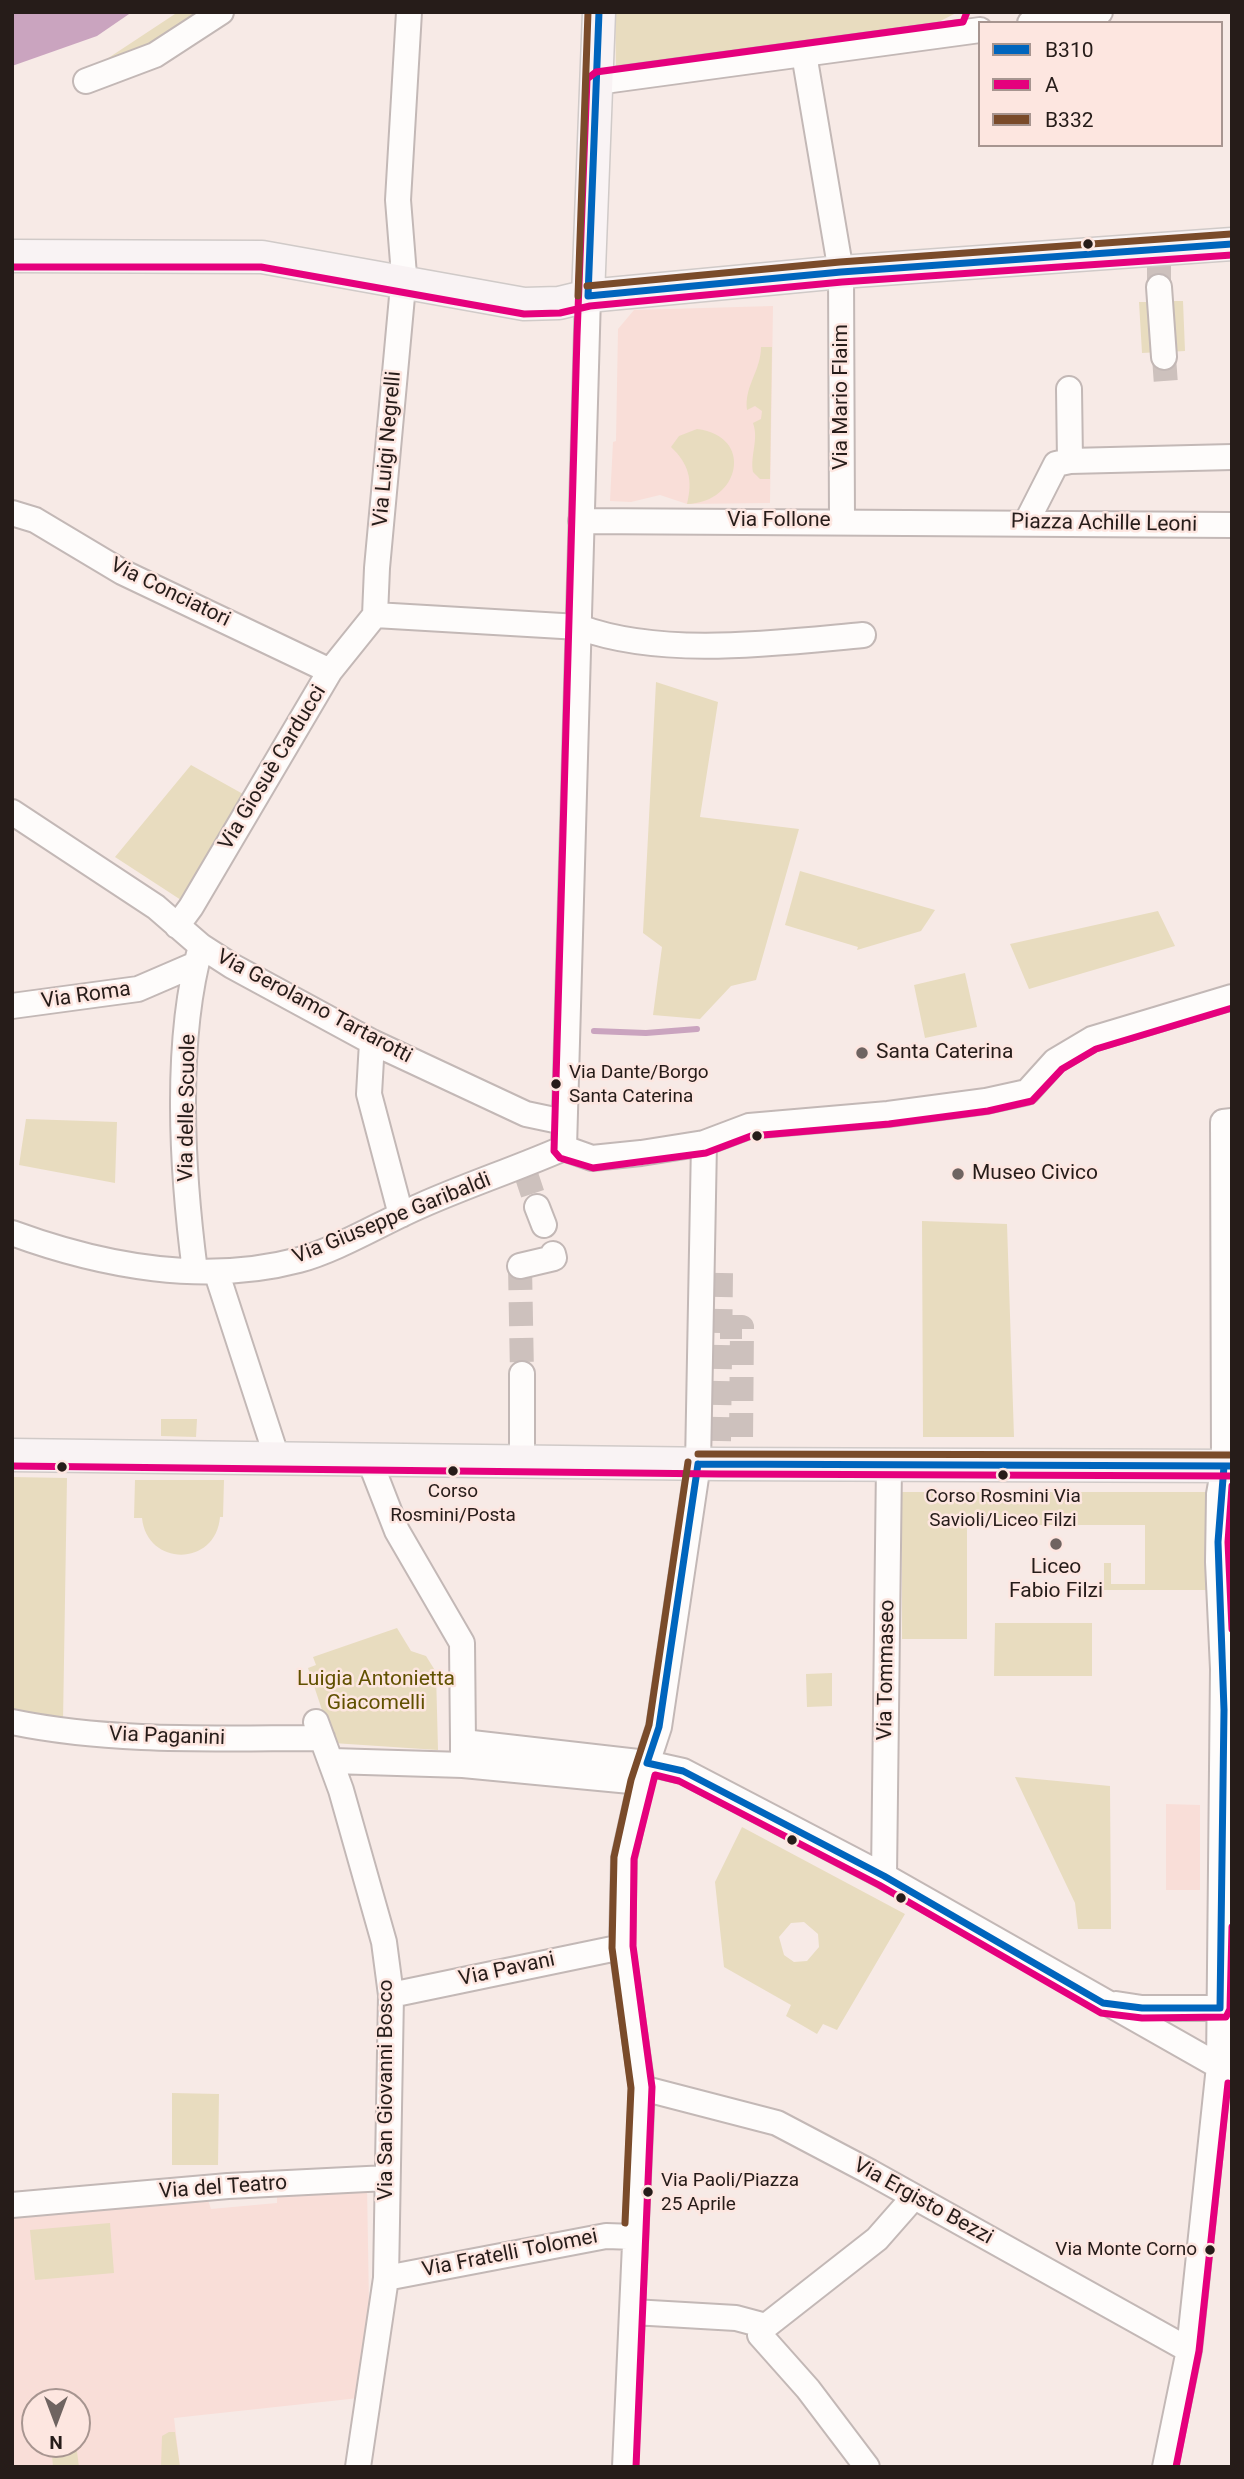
<!DOCTYPE html>
<meta charset="utf-8">
<style>
body{margin:0}
#map{position:relative;width:1244px;height:2479px;overflow:hidden;background:#f7eae6;font-family:Roboto,sans-serif}
canvas{display:block}
.frame{position:absolute;inset:0;border:14px solid #261c19;pointer-events:none}
.legend{position:absolute;left:978px;top:21px;width:245px;height:126px;box-sizing:border-box;background:#fde6e0;border:2px solid #a79590;margin:0;padding:9px 12px;list-style:none;font-size:21px;color:#261c19}
.legend li{display:flex;align-items:center;gap:14px;height:35px}
.legend b{width:35px;border:2px solid #a79590}
.north{position:absolute;left:21px;top:2388px;width:70px;height:70px;box-sizing:border-box;background:#fde6e0;border:2px solid #a79590;border-radius:50%;rotate:180deg;font-size:19px;font-weight:700;line-height:28px;text-align:center;color:#261c19}
.north::after{content:'';display:block;margin:auto;width:24px;height:32px;background:#6f6461;clip-path:polygon(50% 0,100% 100%,50% 72%,0 100%)}
</style>
<div id="map">
<canvas width="1244" height="2479"></canvas>
<div class="frame"></div>
<ul class="legend">
<li><b style="height:9px;background:#0065bd"></b>B310</li>
<li><b style="height:9px;background:#e5007d"></b>A</li>
<li><b style="height:9px;background:#7a4b2a"></b>B332</li>
</ul>
<div class="north">N</div>
</div>
<script>
const ctx = document.querySelector('canvas').getContext('2d');
ctx.lineJoin = 'round';
function fill(path, color) {
  ctx.fillStyle = color;
  ctx.fill(path, 'evenodd');
}
function strokePath(path, color, width, dash) {
  ctx.strokeStyle = color;
  ctx.lineWidth = width;
  ctx.lineCap = dash ? 'butt' : 'round';
  ctx.setLineDash(dash || []);
  ctx.stroke(path);
}
function write(font, color, halo, rows, align = 'center') {
  ctx.font = font + ' Roboto,sans-serif';
  ctx.lineWidth = 5;
  ctx.setLineDash([]);
  ctx.textBaseline = 'middle';
  ctx.strokeStyle = halo;
  ctx.fillStyle = color;
  for (const [text, x, y, turn = 0] of rows) {
    ctx.save();
    ctx.translate(x, y);
    ctx.rotate((+turn || 0) * Math.PI / 180);
    ctx.textAlign = isNaN(turn) ? turn : align;
    if (halo) ctx.strokeText(text, 0, 0);
    ctx.fillText(text, 0, 0);
    ctx.restore();
  }
}
fill(new Path2D(`
 M773,306L770,503L687,504L660,495L631,502L610,501L613,442L616,441L618,329L634,310Z
 M1166,1804L1200,1805V1890H1166Z
 M367,2185L369,2304L359,2398L174,2418L180,2467H12V2217L207,2197L211,2209L277,2203V2192ZM35,2402H77V2444H35Z`), '#f9ded8');
fill(new Path2D(`
 M178,12H203L149,50L75,80Z
 M615,12H958L925,29L616,70Z
 M1165,301H1183L1185,351L1167,352Z
 M1139,302H1158L1160,352L1142,353Z
 M761,347H772L770,479H760L753,472C750,455 759,440 753,423L761,419L762,411L755,406L747,410C744,386 761,371 761,347Z
 M697,429C755,436 740,503 687,504C693,480 689,464 671,447L679,436Z
 M656,682L718,702L700,817L799,829L756,980L731,986L700,1019L653,1015L662,947L643,933Z
 M191,765L243,794L181,900L115,857Z
 M800,871L935,910L921,931L857,950L858,947L785,925Z
 M1158,911L1175,946L1029,989L1010,944Z
 M965,973L977,1027L925,1038L914,985Z
 M26,1119L117,1122L115,1183L19,1165Z
 M922,1221L1007,1224L1014,1437H923Z
 M161,1419H197L196,1437L161,1436Z
 M12,1477L67,1478L63,1722L12,1713Z
 M135,1480H224L223,1517H220C216,1567 147,1567 142,1518H134Z
 M902,1492H1208V1590H1104V1563H1111V1584H1145V1525H967V1639H902Z
 M995,1623H1092V1676H994Z
 M397,1628L411,1651L426,1656L436,1672L438,1750L333,1743L308,1668L316,1665L313,1657Z
 M832,1673V1706L807,1707L806,1674Z
 M1015,1777L1110,1786L1111,1929H1078L1075,1903Z
 M742,1827L905,1914L837,2030L823,2024L817,2034L786,2016L791,2005L724,1967L715,1882ZM804,1922L818,1934L819,1947L807,1961L794,1962L784,1955L779,1937L791,1923Z
 M172,2093L219,2094L218,2165H172Z
 M110,2223L114,2273L35,2280L30,2230Z
 M169,2432H175L180,2467H161L162,2436Z
 M51,2444H76L79,2467H53Z`), '#e8dcbf');
fill(new Path2D(`
 M12,12H132L97,36L12,66Z`), '#caa4bf');
strokePath(new Path2D(`
 M594,1031L646,1033L697,1029`), '#caa4bf', 6);
strokePath(new Path2D(`
 M1159,265V287
 M1164,357L1166,385
 M525,1171L537,1207
 M520,1266L522,1374
 M720,1327H742L741,1441
 M719,1441L721,1272`), '#cdc1bd', 24, [24, 12]);
const minor = new Path2D(`
 M1030,23L1100,12
 M804,54L841,272L842,522
 M86,81L155,55L221,12
 M597,82L980,30
 M1159,287L1164,357
 M1069,389L1070,461
 M12,513L35,520L122,572L330,671
 M581,521L1232,525
 M1026,523L1056,464L1070,461L1232,457
 M375,615L377,568L404,275L398,200L409,12
 M375,615L579,627C662,658 775,643 863,635
 M12,812L156,907L201,946L232,966L372,1042L526,1114L564,1122
 M177,926L191,907L330,671L375,615
 M12,1006L138,989L196,964
 M372,1042L369,1094L401,1215
 M564,1148L588,296
 M564,1148L592,1158L641,1153L704,1143L749,1126L888,1114L986,1101L1027,1092L1055,1061L1092,1039L1232,997
 M537,1207L544,1225
 M12,1233C102,1266 205,1285 299,1260C337,1250 383,1222 420,1206C467,1185 516,1169 564,1148
 M520,1266L554,1258L553,1254
 M195,1271C182,1172 174,1041 201,946
 M217,1274L277,1458
 M522,1374V1461
 M369,1459L397,1531L462,1643L463,1742
 M12,1722C114,1743 219,1738 322,1738
 M316,1722L341,1790L384,1942L391,1995L386,2278L358,2467
 M332,1761L463,1765
 M641,1782L463,1765V1742L647,1763L683,1771L884,1876L1231,2073
 M884,1876L889,1464
 M391,1995L622,1947
 M1116,2004L1142,2008H1220
 M642,2088L777,2123L870,2172L1189,2350
 M12,2205L228,2186L387,2178
 M386,2278L606,2236L635,2237
 M633,2312L736,2318L766,2326
 M760,2335L766,2326L877,2239L913,2198
 M760,2335L808,2389L867,2467
 M625,2467L642,2088L622,1947L624,1858L641,1782L659,1727L698,1464L704,1143
 M1165,2467L1189,2350L1219,2066L1223,1669L1218,1562L1219,1494L1224,1466L1223,1122L1232,1121`);
const major = new Path2D(`
 M12,256L262,257L524,304L559,303L588,296L841,272L1232,244
 M588,296L599,12
 M12,1455L719,1464L1232,1466`);
strokePath(minor, '#c3b8b6', 28);
strokePath(major, '#d0cac8', 35);
strokePath(minor, '#fefcfb', 24);
strokePath(major, '#f9f3f4', 32);
strokePath(new Path2D(`
 M588,296L841,272L1232,244
 M588,296L599,12
 M698,1464L1232,1466
 M647,1763L683,1771L884,1876L1103,2003L1142,2008H1220
 M647,1763L659,1727L698,1464
 M1220,2008L1224,1710L1218,1542L1224,1466`), '#0065bd', 7);
strokePath(new Path2D(`
 M967,12L963,22L596,72L587,79L577,336L554,1151L560,1158L593,1168L706,1153L751,1136L889,1124L988,1111L1032,1101L1062,1069L1096,1049L1232,1008
 M12,267H261L524,314L560,313L590,306L842,282L1232,255
 M12,1466L719,1474L1232,1476
 M1232,1486L1228,1542L1232,1629
 M636,2467L652,2087L633,1946L634,1859L655,1775L679,1781L879,1885L1101,2013L1142,2018L1226,2017L1230,2009L1232,1927
 M1176,2467L1199,2351L1228,2083`), '#e5007d', 7);
strokePath(new Path2D(`
 M587,286L840,262L1231,234
 M578,296L588,12
 M698,1454L1232,1455
 M625,2223L631,2088L612,1948L614,1857L631,1780L649,1725L688,1462`), '#7a4b2a', 7);
for (const [x, y, r, color] of [
 [1088,244,6,"#261c19"],
 [862,1053,7,"#6f6461"],
 [556,1084,6,"#261c19"],
 [757,1136,6,"#261c19"],
 [958,1174,7,"#6f6461"],
 [62,1467,6,"#261c19"],
 [453,1471,6,"#261c19"],
 [1003,1475,6,"#261c19"],
 [1056,1544,7,"#6f6461"],
 [792,1840,6,"#261c19"],
 [901,1898,6,"#261c19"],
 [648,2192,6,"#261c19"],
 [1210,2250,6,"#261c19"]
]) {
  const dot = new Path2D();
  dot.arc(x, y, r, 0, 2 * Math.PI);
  ctx.fillStyle = color;
  ctx.fill(dot);
  strokePath(dot, '#fde6e0', 2.5);
}
write('19px', '#261c19', '#fde6e0', [
 ["Via Dante/Borgo",569,1073],
 ["Santa Caterina",569,1097],
 ["Corso",453,1492,"center"],
 ["Rosmini/Posta",453,1516,"center"],
 ["Corso Rosmini Via",1003,1497,"center"],
 ["Savioli/Liceo Filzi",1003,1521,"center"],
 ["Via Paoli/Piazza",661,2181],
 ["25 Aprile",661,2205],
 ["Via Monte Corno",1197,2250,"right"]
], 'left');
write('21px', '#261c19', '#fde6e0', [
 ["Via Mario Flaim",842,397,-90],
 ["Via Luigi Negrelli",388,449,-85],
 ["Via Follone",779,521],
 ["Piazza Achille Leoni",1104,524,1],
 ["Via Conciatori",170,593,26],
 ["Via Giosuè Carducci",273,768,-59],
 ["Via Roma",86,996,-8],
 ["Via Gerolamo Tartarotti",314,1007,28],
 ["Via delle Scuole",188,1108,-89],
 ["Via Giuseppe Garibaldi",392,1219,-22],
 ["Via Tommaseo",887,1670,-89],
 ["Via Paganini",167,1737,2],
 ["Via Pavani",507,1970,-12],
 ["Via San Giovanni Bosco",387,2090,-90],
 ["Via del Teatro",223,2188,-4],
 ["Via Ergisto Bezzi",923,2202,29],
 ["Via Fratelli Tolomei",510,2254,-11]
]);
write('21px', '#261c19', '#fde6e0', [
 ["Santa Caterina",876,1053],
 ["Museo Civico",972,1174],
 ["Liceo",1056,1568,"center"],
 ["Fabio Filzi",1056,1592,"center"]
], 'left');
write('21px', '#615101', '#fde6e0', [
 ["Luigia Antonietta",376,1680],
 ["Giacomelli",376,1704]
]);
</script>
